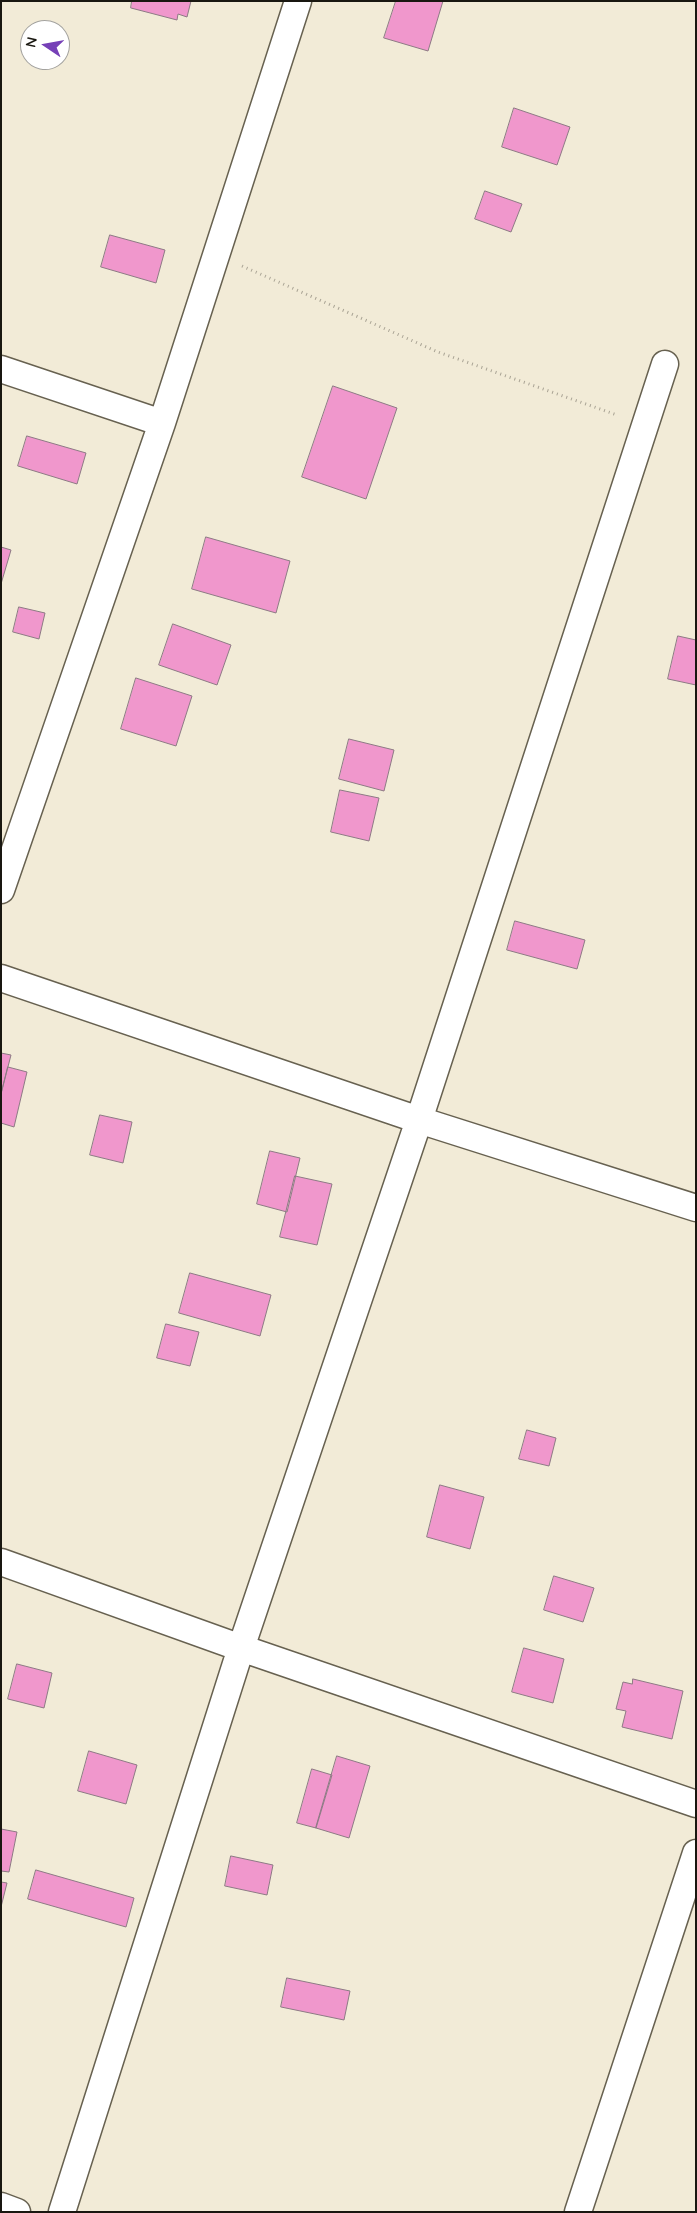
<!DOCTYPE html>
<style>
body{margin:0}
#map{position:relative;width:697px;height:2213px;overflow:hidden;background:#f2ebd7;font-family:Quicksand,sans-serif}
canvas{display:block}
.frame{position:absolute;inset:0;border:2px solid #191710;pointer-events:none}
.north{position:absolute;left:20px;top:20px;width:50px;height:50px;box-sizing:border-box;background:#fff;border:1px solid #a3a29f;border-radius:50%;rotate:282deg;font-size:14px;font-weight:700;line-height:20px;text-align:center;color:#191710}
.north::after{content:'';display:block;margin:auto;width:18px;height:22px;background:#7640b7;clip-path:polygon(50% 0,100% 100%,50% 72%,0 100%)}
</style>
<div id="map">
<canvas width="697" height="2213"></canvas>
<div class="frame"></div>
<div class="north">N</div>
</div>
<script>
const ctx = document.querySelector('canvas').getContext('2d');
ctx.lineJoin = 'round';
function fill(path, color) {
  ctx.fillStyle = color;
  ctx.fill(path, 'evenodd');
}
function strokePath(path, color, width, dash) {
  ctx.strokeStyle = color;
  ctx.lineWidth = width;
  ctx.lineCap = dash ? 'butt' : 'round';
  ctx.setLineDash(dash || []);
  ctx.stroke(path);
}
const building = new Path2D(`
 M132,1H191L187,17L178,14L177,20L131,8Z
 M396,1H443L428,51L384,38Z
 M514,108L570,127L557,165L502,147Z
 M485,191L522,204L511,232L475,219Z
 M110,235L165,250L156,283L101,267Z
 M333,386L397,408L366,499L302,477Z
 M27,436L86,453L77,484L18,466Z
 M206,537L290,561L276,613L192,589Z
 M1,547L11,550L1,584Z
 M19,607L45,613L39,639L13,632Z
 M173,624L231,645L217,685L159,665Z
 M678,636L696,640V685L668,679Z
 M136,678L192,696L176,746L121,729Z
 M349,739L394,750L384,791L339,779Z
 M340,790L379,798L369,841L331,832Z
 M515,921L585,940L577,969L507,950Z
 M1,1053L11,1055L1,1094Z
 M8,1067L27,1072L14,1127L1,1123V1094Z
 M100,1115L132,1122L123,1163L90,1155Z
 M270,1151L300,1158L287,1212L257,1204Z
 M295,1176L332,1184L317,1245L280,1237Z
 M190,1273L271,1295L260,1336L179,1313Z
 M166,1324L199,1332L190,1366L157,1358Z
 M527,1430L556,1438L549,1466L519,1459Z
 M440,1485L484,1497L470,1549L427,1537Z
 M554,1576L594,1588L583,1622L544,1610Z
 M524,1648L564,1659L553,1703L512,1692Z
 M17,1664L52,1673L44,1708L8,1699Z
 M633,1679L683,1691L672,1739L622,1727L626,1711L616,1709L623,1682L632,1684Z
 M89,1751L137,1765L126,1804L78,1791Z
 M337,1756L370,1766L349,1838L316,1828Z
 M312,1769L332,1775L316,1828L297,1823Z
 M1,1829L17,1832L9,1872L1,1871Z
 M231,1856L273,1865L267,1895L225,1886Z
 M36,1870L134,1898L126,1927L28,1899Z
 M1,1882L7,1883L1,1907Z
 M287,1978L350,1991L344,2020L281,2007Z`);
fill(building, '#f097cc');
strokePath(building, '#8d7a84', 1);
const street = new Path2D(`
 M665,364L419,1120L696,1208
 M1,369L162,423
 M1,890L162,423L298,1
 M1,978L419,1120L241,1648L62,2212
 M1,1562L241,1648L696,1804
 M1,2206L17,2212
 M578,2212L696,1853`);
strokePath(street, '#676150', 29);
strokePath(new Path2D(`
 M242,266L438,352L617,415`), '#a9a394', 3, [1, 4]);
strokePath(street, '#fff', 26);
</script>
